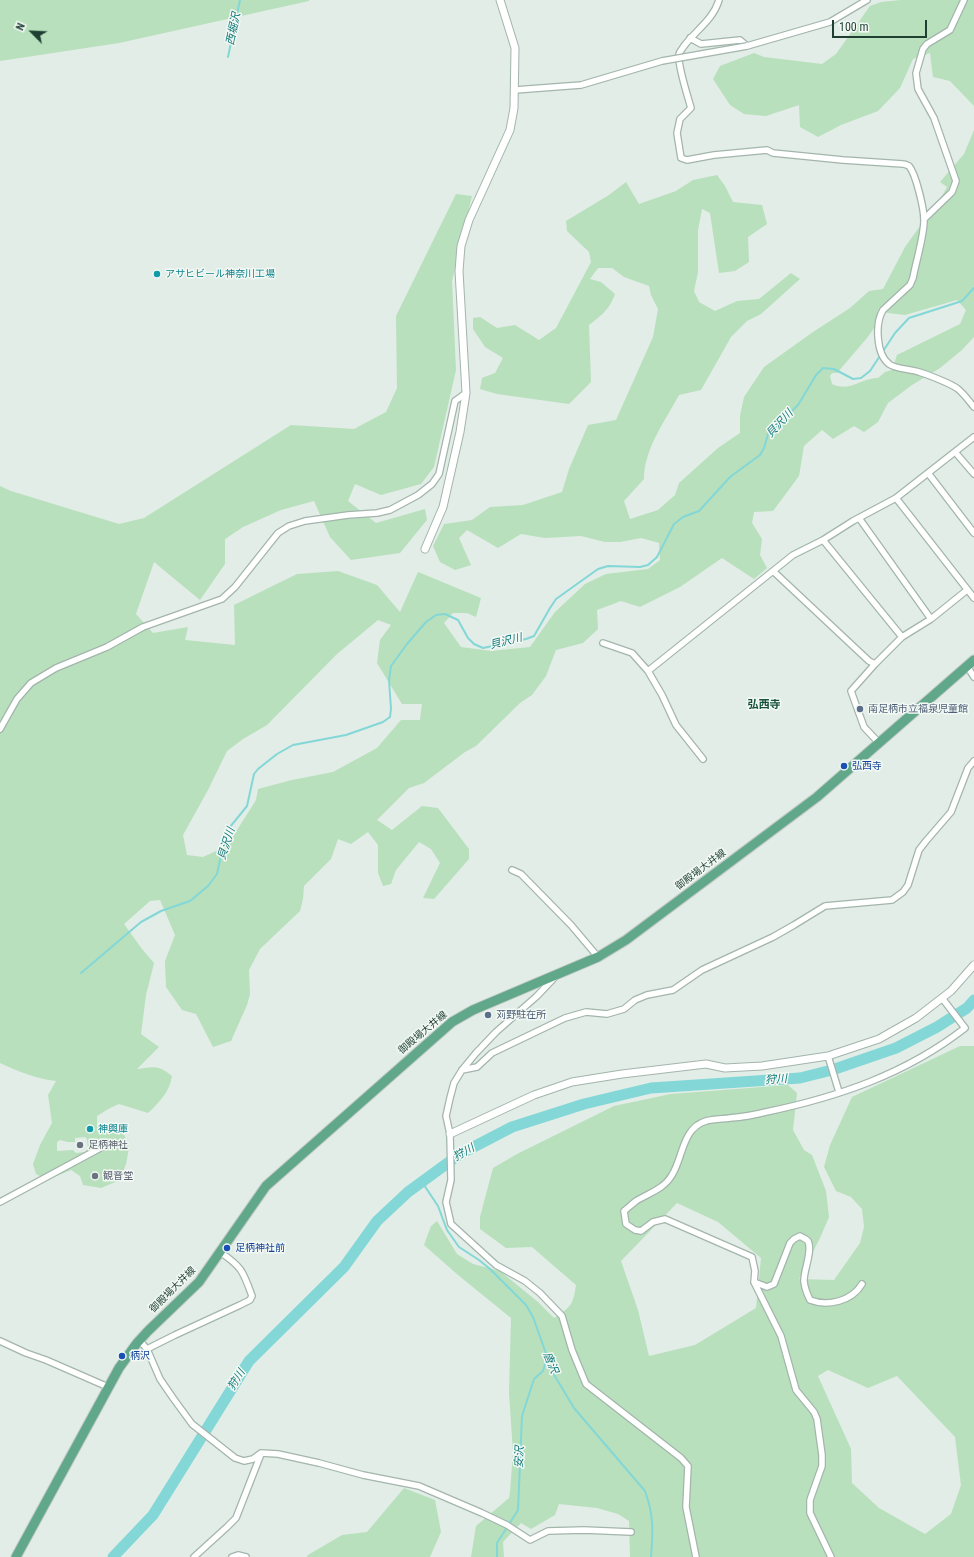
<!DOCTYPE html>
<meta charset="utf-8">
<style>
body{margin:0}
#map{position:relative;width:974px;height:1557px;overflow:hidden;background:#e1ede6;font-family:"Roboto Condensed",sans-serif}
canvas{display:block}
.north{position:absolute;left:12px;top:12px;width:40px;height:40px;-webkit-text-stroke:3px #f2f9f4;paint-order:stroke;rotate:294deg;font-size:11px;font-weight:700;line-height:16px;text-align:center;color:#1f3f32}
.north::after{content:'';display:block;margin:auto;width:14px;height:18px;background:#1f3f32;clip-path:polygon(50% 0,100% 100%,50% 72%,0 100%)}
.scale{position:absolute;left:832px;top:20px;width:95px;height:18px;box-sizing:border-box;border:2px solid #1f3f32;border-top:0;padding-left:5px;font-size:12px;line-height:14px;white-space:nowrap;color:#1f3f32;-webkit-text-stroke:3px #f2f9f4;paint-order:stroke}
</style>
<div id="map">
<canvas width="974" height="1557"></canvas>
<div class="north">N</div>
<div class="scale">100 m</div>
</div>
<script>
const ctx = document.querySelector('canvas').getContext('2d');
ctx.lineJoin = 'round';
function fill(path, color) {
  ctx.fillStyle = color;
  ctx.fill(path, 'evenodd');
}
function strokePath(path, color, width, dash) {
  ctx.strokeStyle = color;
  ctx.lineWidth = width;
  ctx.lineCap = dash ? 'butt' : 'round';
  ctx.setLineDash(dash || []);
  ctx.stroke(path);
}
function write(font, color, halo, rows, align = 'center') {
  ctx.font = font + ' "Roboto Condensed","Noto Sans JP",sans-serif';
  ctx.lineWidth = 3;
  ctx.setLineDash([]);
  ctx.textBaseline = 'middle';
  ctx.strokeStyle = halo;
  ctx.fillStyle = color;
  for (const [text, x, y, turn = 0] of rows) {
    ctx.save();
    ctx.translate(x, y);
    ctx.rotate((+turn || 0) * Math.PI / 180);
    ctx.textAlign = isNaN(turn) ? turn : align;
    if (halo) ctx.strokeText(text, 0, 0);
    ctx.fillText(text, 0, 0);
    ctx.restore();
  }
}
fill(new Path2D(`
 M0,0H309V1L119,43L0,61Z
 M901,0H974V106L950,81L933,77L930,53L913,59L900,88L878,111L841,125L818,137L800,127L799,105L766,116L744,114L730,105L713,79L720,66L754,53L764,57L822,64L836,54L870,6L881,2Z
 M974,130V337L962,350L940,368L912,385L888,403L878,422L864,432L854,426L833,439L822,430L804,446L799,476L773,511L754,512L752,523L762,539L760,555L767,568L754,579L722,558L680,587L640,607L621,601L597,610L598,629L583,643L556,650L546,676L532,695L520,703L476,746L465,752L424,783L409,788L377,820L392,830L422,806L438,808L469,849V859L434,899L423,898L440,863L431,849L419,842L396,870L391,884L383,886L378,873V845L368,832L351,844L338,839L331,859L304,886L303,899L300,911L260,949L249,970L250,994L247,1005L231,1041L213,1047L196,1014L182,1010L166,987L165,961L175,935L160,900L150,901L124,924L142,949L154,963L146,995L141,1034L159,1047L137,1069C153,1067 158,1064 172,1076C170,1091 159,1103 148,1113L119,1104L110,1108L97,1116V1126L103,1131L115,1130L124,1134L129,1148L126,1164L120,1180L101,1188L83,1185L80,1176L71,1170L47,1180L36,1174L33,1164L40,1145L52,1123L48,1095L56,1081C36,1079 18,1071 0,1063V486L11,491L119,524L144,518L291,425L354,429L386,412L397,388L396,316L456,194L472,196L452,281L456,370L434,467L421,484L381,495L355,484L348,501L376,523L425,509L427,520L400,553L351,560L330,537L314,501L281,510L243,527L225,539V564L200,600L154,562L136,614L153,633L188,627L185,640L235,645L234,605L297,574L338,571L377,585L400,612L418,572L481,598L476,617L467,613H453L444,623L461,647L491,651L530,647L555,612L585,584L606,574L648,569L660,560L659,543L641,538L620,542H605L581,536L545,538L521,534L498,548L467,530L459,538L471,565L455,570L440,562L433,546L444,524L472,520L490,507L523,505L562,492L569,469L588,425L616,420L653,337L658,309L651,295L649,286L624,277L612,268H598L590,279L601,282L615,294C609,310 602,315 589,325L591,382L569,404L497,394L480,389L482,378L495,373L503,358L485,347L473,329V318L480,317L497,328L515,325L539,340L556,328L591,262L589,252L567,231L566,221L609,195L626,182L639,204L676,191L693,180L717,175L725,186L733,202L762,205L767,224L748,237L749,262L735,271L719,273L710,213L702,209L698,230V272L694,291L699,302L715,311L737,301L759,299L791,273L800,279L761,314L747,321L731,337L701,390L679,395C665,421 644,449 644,479L624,501L630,519L658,510L675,495L679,483L718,448L740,433V416L744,397L764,367L813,332L850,308L869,291L883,289L905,247L943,194L947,187L940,182L964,154ZM957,300L966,310L960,324L897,355L892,370L885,372L878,378C863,377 849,393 832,384L830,376L832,373H837L867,338L877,324L878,310L888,313L905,315ZM378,620L391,625L380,640L377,663L402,704H422L420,720H401L377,748L333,772L292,780L258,789L256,800L227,846L203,857L187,855L183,835L208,790L227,751L243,739L267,725L337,654ZM85,1137L87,1139L88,1148L85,1152L76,1153L73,1150L57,1151V1142L60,1140L68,1142H75V1138Z
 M960,1046H974V1557H630L629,1521L618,1514L597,1508L559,1504L555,1515L531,1529L521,1523L503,1542L504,1557H471L476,1526L509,1498L510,1492L513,1452L509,1393L511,1318L458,1275L424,1245L431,1226L437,1221L457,1254L473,1264L500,1271L538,1302L554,1318C571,1307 573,1305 576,1285L532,1247L506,1248L480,1229V1217L493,1168L517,1154L614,1106L671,1094L788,1085L797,1093L793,1130L804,1150L812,1155L826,1191L829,1217L820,1238L799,1279L834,1280L860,1243L864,1227L862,1209L851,1197L836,1191L824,1167L830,1145L852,1097ZM677,1203L718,1222L761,1258L756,1308L695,1345L649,1356L638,1310L621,1261ZM828,1370L868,1388L897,1376L955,1437L961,1485L951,1514L925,1534L879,1508L852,1483L851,1449L818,1376Z
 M404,1488L435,1500L441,1532L430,1557H307L308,1555L342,1535L367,1532Z`), '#b8e0bc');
strokePath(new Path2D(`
 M228,57L240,0
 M81,973L141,922L161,911L190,901L208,886L217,874L224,842L230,827L247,806L254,774L258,769L277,754L293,745L346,735L383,722L390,717L391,709L389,680L391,666L407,644L426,622L436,615L445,614L458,620L468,638L474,644L483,648L526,639L534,636L550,608L556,599L598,569L608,566L640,567L648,565L657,557L674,524L683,517L699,511L730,477L760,455L764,448L768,434L798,405L816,375L823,368L834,369L853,379L861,378L870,371L895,333L909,318L962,301L974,288
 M422,1182L438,1206L447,1230L459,1247L479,1260L490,1269L526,1305L533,1317L553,1373L574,1408L645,1491C654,1515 653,1533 651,1557
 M497,1557V1543L518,1510L522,1416L534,1379L543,1371L547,1358`), '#83d7d7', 2);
strokePath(new Path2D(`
 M113,1557L153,1515L249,1361L344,1267L377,1221L408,1192L460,1154L512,1127L584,1104L651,1088L800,1078L832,1070L896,1048L937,1027L967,1008L974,1000`), '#83d7d7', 11);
const minor = new Path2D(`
 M719,0C713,20 696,30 684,46C683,48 680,51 679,54C677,64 688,97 691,108L680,119L677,133L681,158L687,160L714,155L767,150L773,153L843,160L903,164C905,164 907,165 909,166C916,174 924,209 924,220C924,237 916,261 913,278L910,285L883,310C875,323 876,354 889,364C895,369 911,369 919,372C926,374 952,384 958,389C964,394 969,401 974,407
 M690,38L701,44L740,40L747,46L830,22L867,0
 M515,90L581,85L662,61
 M924,219L952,192L956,181L934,118L918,89L916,73L923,49L927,44L950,30L964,0
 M955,452L974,474
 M928,473L974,533
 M896,498L974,598
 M859,518L931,619
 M823,540L902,637
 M773,571L869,661L875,664L902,637L931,619L967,590
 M603,643L632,653L648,671L662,695L676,725L703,759
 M875,664L851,691L864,727L879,743
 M967,666L974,677
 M648,671L793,555L823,540L853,521L896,498L974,437
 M0,729L17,699L31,683L56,668L107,647L143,627L222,599L235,587L278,533L289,526L305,521L348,515L377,513L390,510L418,495L432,484L439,474L455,401L466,393
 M512,870L521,874L571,925L598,957
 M554,978L537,996L496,1032L476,1053L462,1070L454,1083L450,1098L446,1116L450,1134L451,1180L446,1202L451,1224L496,1265L525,1281L540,1293L562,1316L572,1350L586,1384L681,1458L688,1466L686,1507L696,1557
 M828,1056L839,1092
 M462,1070L477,1067L492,1053L565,1018L586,1012L607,1014L624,1009L635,1000L647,995L673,990L702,970L773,937L794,925L825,906L892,900L903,892L908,885L919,850L926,841L951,812L968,768L974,761
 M0,1202L104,1146
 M754,1282L767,1287L774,1284L790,1243L794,1239L800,1236C803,1238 806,1239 808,1241C813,1252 803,1271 804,1282C805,1289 807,1294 810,1300C828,1307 852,1301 862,1284
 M139,1340L147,1349L160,1379L173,1398L192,1424L235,1458L244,1461L253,1459L261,1453L278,1454L319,1463L363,1475L419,1486L482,1513L507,1525L530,1540L548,1531L584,1530L631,1532
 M0,1341L26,1353L46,1360L108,1387
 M147,1349L175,1335L240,1305L250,1300L252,1296C243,1271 242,1267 220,1252
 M194,1557L227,1527L236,1518L261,1454
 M232,1557L238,1555L246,1557
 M831,1557L810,1513V1500L822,1466V1455L817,1419L814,1412L796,1390L781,1336L754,1282L755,1271L752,1257L665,1219L653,1222L641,1231L635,1230L626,1224L624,1211C628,1208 632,1204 636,1201C649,1193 664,1189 672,1175C683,1158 682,1128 706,1121C714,1119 723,1119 730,1118C743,1117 754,1115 766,1112C838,1097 906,1074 965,1028L942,998`);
const tertiary = new Path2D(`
 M425,549L443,507L460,432L466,393L459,271L461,246L469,220L510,130L514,108L515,48L500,0
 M450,1134L534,1095L572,1082L622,1074L706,1064L725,1068L762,1066L828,1056L879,1039L916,1018L951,991L974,965`);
const primary = new Path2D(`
 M16,1557L119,1368L137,1343L148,1331L199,1282L266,1186L452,1022L473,1010L598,957L626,940L817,797L974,660`);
strokePath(minor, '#a3b5ac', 8);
strokePath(tertiary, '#a3b5ac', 9);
strokePath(primary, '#c0c9c6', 11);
strokePath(minor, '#fff', 5.5);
strokePath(tertiary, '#fff', 7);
strokePath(primary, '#61a78a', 9);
const minorBridge = new Path2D(`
 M662,61L747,46`);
strokePath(minorBridge, '#a3b5ac', 8, []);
strokePath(minorBridge, '#fff', 5.5);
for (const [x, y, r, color] of [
 [157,274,4,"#0f9aa8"],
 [860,709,4,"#5c6f8a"],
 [844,766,4,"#1a4fb4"],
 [488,1015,4,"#5c6f8a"],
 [90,1129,4,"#0f9aa8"],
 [80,1145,4,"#6b7280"],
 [95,1176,4,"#6b7280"],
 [227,1248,4,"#1a4fb4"],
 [122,1356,4,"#1a4fb4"]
]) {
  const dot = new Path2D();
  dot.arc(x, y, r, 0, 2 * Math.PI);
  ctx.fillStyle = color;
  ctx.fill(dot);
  strokePath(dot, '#f2f9f4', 1.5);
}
write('10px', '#0d838f', '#f2f9f4', [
 ["アサヒビール神奈川工場",165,274],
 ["神輿庫",98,1129]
], 'left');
write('10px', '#4e5e75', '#f2f9f4', [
 ["南足柄市立福泉児童館",868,709],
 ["苅野駐在所",496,1015]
], 'left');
write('10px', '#164399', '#f2f9f4', [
 ["弘西寺",852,766],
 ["足柄神社前",235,1248],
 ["柄沢",130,1356]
], 'left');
write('10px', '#1f3f32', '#f2f9f4', [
 ["御殿場大井線",701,870,-37],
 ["御殿場大井線",423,1033,-40],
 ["御殿場大井線",173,1290,-45]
]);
write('10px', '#5b616d', '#f2f9f4', [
 ["足柄神社",88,1145],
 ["観音堂",103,1176]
], 'left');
write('italic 11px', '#147a7b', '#f2f9f4', [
 ["西堀沢",234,29,-78],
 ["貝沢川",780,424,-47],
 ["貝沢川",506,642,-14],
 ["貝沢川",227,844,-72],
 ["狩川",776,1080,-4],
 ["狩川",464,1153,-30],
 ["唐沢",550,1363,68],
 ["狩川",237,1380,-58],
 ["安沢",520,1457,-87]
]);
write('bold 11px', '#19533d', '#f2f9f4', [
 ["弘西寺",764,705]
]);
</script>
